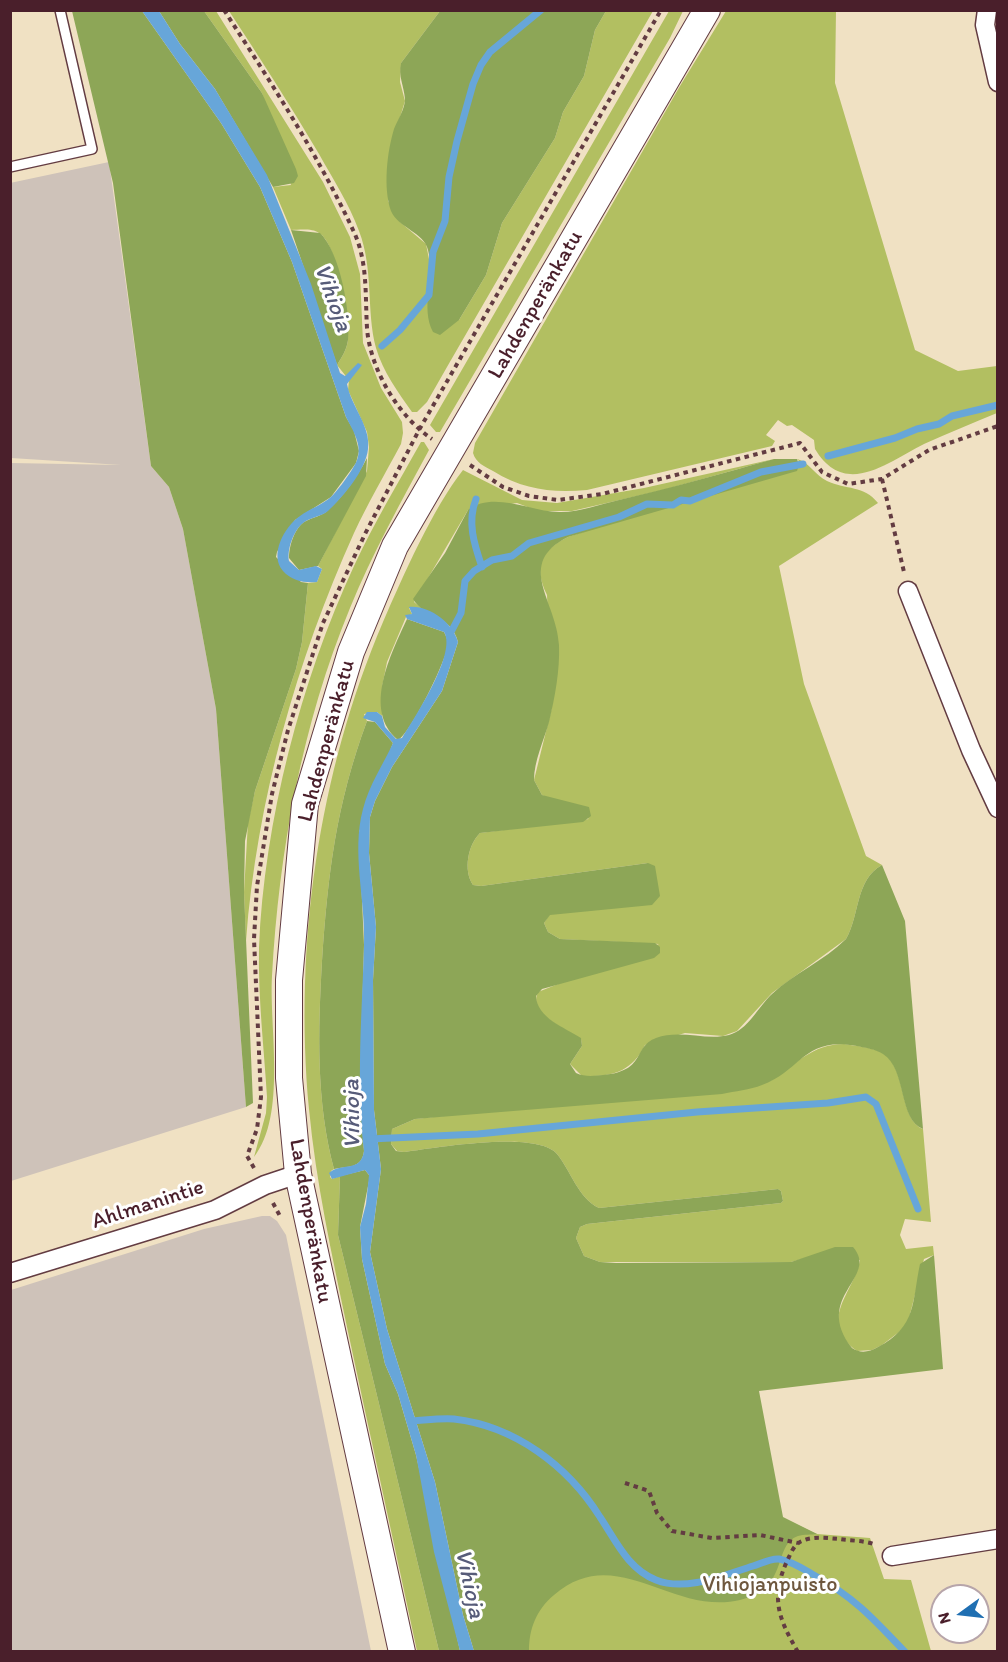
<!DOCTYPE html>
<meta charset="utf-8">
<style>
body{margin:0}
#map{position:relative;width:1008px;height:1662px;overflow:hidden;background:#f0e1c3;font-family:Itim,sans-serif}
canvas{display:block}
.frame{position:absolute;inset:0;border:12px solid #4a1f2b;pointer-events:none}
.north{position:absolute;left:930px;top:1584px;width:60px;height:60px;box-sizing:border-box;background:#fff;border:2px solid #b7a5aa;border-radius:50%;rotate:255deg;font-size:16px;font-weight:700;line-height:24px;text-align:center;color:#4a1f2b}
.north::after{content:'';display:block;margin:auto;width:21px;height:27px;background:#1f6fb2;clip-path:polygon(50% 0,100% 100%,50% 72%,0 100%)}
</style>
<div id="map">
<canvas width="1008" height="1662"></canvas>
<div class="frame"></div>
<div class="north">N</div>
</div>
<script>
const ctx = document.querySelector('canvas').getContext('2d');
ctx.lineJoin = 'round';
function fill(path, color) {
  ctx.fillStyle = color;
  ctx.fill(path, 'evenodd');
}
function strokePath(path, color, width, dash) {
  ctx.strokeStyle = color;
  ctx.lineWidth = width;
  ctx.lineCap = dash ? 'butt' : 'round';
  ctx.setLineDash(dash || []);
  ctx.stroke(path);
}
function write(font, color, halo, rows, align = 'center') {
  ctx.font = font + ' Itim,sans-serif';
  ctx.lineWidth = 6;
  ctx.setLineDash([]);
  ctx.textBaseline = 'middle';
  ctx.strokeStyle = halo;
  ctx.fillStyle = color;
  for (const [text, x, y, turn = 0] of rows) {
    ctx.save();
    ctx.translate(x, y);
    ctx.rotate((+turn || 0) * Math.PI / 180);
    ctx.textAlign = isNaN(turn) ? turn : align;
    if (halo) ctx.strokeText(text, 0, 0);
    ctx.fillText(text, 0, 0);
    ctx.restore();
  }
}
fill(new Path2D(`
 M109,162L151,466L169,487L183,529L216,709L246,1107L11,1181V463L121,465L11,458L10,183Z
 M262,1216H270L277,1221L286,1235L371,1651H11V1290L204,1229Z`), '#cec2b9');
fill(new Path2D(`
 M204,11H216L323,182L350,237L360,274L363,343L381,388L402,422L403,433L401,444C385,474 368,503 354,533C296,662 257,800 246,941L244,892L248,822L255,791L296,669L302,642L308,583L317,582L322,569L318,566L367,471L369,447L367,432L348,390L349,380L337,365C342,357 347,349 348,340C350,319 337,243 319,233C312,228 299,230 291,230L273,187L291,185L262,93Z
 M229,11H440L401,63L400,82L405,101L390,150L388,201L400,222L426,244L429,259L459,320L486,275L502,223L555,138L563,112L584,76L595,30L606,11H653L451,360L427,402L417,412H412C398,392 383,372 376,348C366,310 374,270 359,231C349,204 333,179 319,154C290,105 260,58 229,11Z
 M669,11H683L670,38L440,432H436L430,425Z
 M726,11H836L835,83L915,350L958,371L997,366V413C973,423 948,433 924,444C888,462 845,499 815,449L814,440L792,425L787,426L778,420L766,435L775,441L772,446L587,490C552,493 524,490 493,471C484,466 476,463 473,453L475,443L680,86Z
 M421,442H424L429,450C401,502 372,554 350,608C302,724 279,851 272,976C269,1028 287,1115 254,1157L266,1113L267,1097C264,1048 258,998 259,948C264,822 301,680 354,566C374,523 398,483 421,442Z
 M774,459L663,490L572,511H538L517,503L468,510L414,602L424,610L409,608L412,614L406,617L387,662L382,687V716L377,712L364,714L367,721C336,805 328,873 322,961C318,1032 316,1101 334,1169L331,1171L330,1177L332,1179L340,1176L338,1235L439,1651H417C394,1543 370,1435 347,1327C332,1255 316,1183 309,1109C294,945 318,774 383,622C403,576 433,508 463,470L522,500L557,503L644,488Z
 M797,459C809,462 815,475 827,481C846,490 864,485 878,503L779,566L804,684L866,856L882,865C855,880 860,915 846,939L772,993L737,1031L723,1036L685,1033L645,1045C631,1073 611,1077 582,1076L570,1064L582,1046L581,1039C566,1029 527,1014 538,992L659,944L560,939L548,932L544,923L549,915L648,863L481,886L473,885C463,870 468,845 480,833L589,819L542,795L534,780L552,707L547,595C533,566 541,550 568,537L799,461Z
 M844,1044C856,1046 870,1047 881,1052C908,1066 898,1119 923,1129L931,1222L905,1219L900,1235L906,1249L933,1246L934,1255L924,1259L907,1326L882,1345L872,1350L857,1351C816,1321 854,1293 860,1260L809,1257L791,1262H600L584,1256L576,1238L580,1227L587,1224L781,1203L783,1201L781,1191L778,1189L599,1208C578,1198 571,1171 557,1154C537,1130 435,1148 404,1152L397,1151L391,1144L392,1129L415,1119L770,1081C795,1065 812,1044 844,1044Z
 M783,1518L817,1534L870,1538L884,1579L911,1580L931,1651H474L450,1554Z`), '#b2bf61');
fill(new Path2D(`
 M72,11H142L221,123L260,187L292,262L346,417L354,431L359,451L356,463L331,497L295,520L277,552L276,557L301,582L308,583L302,642L296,669L255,791L245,841L244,892L253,1103L246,1107L216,709L183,529L169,487L151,466L113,183Z
 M159,11H204L262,93L296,169L298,176L294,183L273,187L215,89L180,44Z
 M440,11H606L595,30L584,76L563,112L555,138L502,223L486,275L459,320L440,335L433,332C420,307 435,277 428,250C424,232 398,228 391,211C383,188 387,152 394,129C398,119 405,109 405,99C404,86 398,76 401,63Z
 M291,230L320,233C340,252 351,313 348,340C347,349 342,357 337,365Z
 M367,458L366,476L318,566L299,570L289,558C289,546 295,526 306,521C313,517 322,516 327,511C343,497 357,477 367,458Z
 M774,459H797L799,465L797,471L568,537C514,564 557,601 559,645C560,670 555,697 549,722C544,740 534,761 534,780L542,795L589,807L591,816L583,822L480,833C468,845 463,870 473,885L481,886L648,863L655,866L660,896L652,905L550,915L544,923L548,932L560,939L655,943L660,947V953L654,958L542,989L536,996C537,1018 564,1027 581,1038L582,1046L570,1064L576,1073C585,1077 593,1076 603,1075C647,1071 632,1047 656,1038C680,1029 706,1041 729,1035C748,1030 758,1007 772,994C794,973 824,961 846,939C860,915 855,880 882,865L905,921L923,1129C898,1120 907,1069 883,1054C875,1049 866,1048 857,1046C804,1036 802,1070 762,1085C750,1090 735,1091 722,1094L415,1119L392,1129L391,1144L396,1151L404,1152C435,1148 537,1130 557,1154C571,1171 578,1198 599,1208L778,1189L781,1191L783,1201L781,1203L587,1224L580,1227L576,1238L584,1256L600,1262L616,1263L791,1262L835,1247H853C880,1278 812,1296 852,1348C861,1354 869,1352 878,1347C917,1327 912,1301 920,1264L934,1255L943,1369L759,1391L783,1517L817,1534C811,1535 804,1534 798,1536C772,1545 790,1589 740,1600C671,1616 616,1541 554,1595C536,1610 529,1629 529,1651H474L463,1615L435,1482L387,1329L370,1252L381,1169L374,1110L373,980L376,927L369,853L370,817L375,801L392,767L442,691L458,642C451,614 425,619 413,599L445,553L468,510C494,490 533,513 561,512C580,512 601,504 619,500C672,488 723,473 774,459Z
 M407,619L444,632C446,636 448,640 448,645C446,661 411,733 398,740C362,710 391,654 407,619Z
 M367,721L375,722L393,743L359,832L364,945L360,1095L364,1151C362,1169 348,1166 334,1169C316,1101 318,1032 322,961C328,873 336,805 367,721Z
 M365,1170L369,1175V1181L360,1227L362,1259L385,1364L398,1394L416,1455L460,1651H439L338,1235L340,1176Z`), '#8da657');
fill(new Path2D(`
 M142,11H159L180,44L215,89L267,175L311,284L340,373L345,376L358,363L362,365L347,384C351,406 371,426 368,449C366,470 343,497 328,511C321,517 310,517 303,523C293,531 287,550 289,561L299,570L316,566L322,569L317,582C304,583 292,581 283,571C269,555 284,527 300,516C309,509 322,505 331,497C337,492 355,467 357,460C363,445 352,429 346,417L292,262L260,187L221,123Z
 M409,607C429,605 453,623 458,642L442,691L392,767L375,801L370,817L369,853L376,927L373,980L374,1110L381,1169L370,1252L387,1329L435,1482L463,1615L474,1651H460L434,1552L416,1455L398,1394L385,1364L362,1259L360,1227L366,1204L369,1175L365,1170L332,1179L329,1173C341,1162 361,1173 364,1151C356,1083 362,1014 364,946C366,901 351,853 363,809C369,785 383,765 393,743L375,722L363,718L367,712H377L382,716L385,727L396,739L402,738C415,717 457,653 444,632L407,619L405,615L412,614Z`), '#67a6d9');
strokePath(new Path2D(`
 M382,346L400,330L429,295L433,252L445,221L449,177L457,141L473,84L481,65L490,52L541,10
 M828,456L895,438L917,429L939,424L952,416L998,405
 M476,499C467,522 474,544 482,567
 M450,634L461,613L465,581L474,571L492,560L512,556L529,543L619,517L647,504L673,505L681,500L690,501L761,472L803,464
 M370,1139L478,1134L697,1112L828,1103L866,1097L876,1104L918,1209
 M413,1421C427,1420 441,1418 454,1419C515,1426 568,1466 600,1517C616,1541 628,1569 656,1580C686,1592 724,1575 753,1566C760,1564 771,1558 779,1559C791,1561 802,1568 812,1574C854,1597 873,1618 905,1652`), '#67a6d9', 7);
const service = new Path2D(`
 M10,167L92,149L60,10`);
const minor = new Path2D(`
 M987,10L985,25L998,82
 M908,591L971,750L998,808
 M10,1273L215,1210L265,1185L298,1174
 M892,1556L998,1539`);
const secondary = new Path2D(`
 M402,1652L298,1174L289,1078V980L305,804L351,652L395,546L707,10`);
strokePath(service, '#633c42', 12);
strokePath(minor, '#633c42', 21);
strokePath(secondary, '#633c42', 28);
strokePath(new Path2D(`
 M224,10C270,81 317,153 353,230C368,261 365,294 367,328C370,369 398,416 432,439
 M470,465L503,487L529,496L558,500L602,494L800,443L822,472L848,484L882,479L929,450L998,426
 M882,479L904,572
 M254,1168L247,1156L257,1129L261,1097L254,939L257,886L272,794L288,730L323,623L365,534L419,430L661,10
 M273,1203L281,1218
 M625,1483L649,1491L657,1513L672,1531L712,1538L760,1535L798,1543
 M798,1652C778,1618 770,1597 788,1559C791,1553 794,1544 802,1541C813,1536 827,1538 839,1539C851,1541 864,1540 876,1545`), '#633c42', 4, [4.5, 4.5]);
strokePath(service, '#fff', 9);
strokePath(minor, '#fff', 18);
strokePath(secondary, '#fff', 26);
write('22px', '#4a1f2b', '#fff', [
 ["Lahdenperänkatu",536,305,-60],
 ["Lahdenperänkatu",327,741,-75],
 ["Ahlmanintie",148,1205,-18],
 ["Lahdenperänkatu",310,1221,80]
]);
write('22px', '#6e573e', '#fff', [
 ["Vihiojanpuisto",770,1585]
]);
write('italic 24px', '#575c79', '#fff', [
 ["Vihioja",332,298,70],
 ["Vihioja",353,1114,-91],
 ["Vihioja",469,1584,78]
]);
</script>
